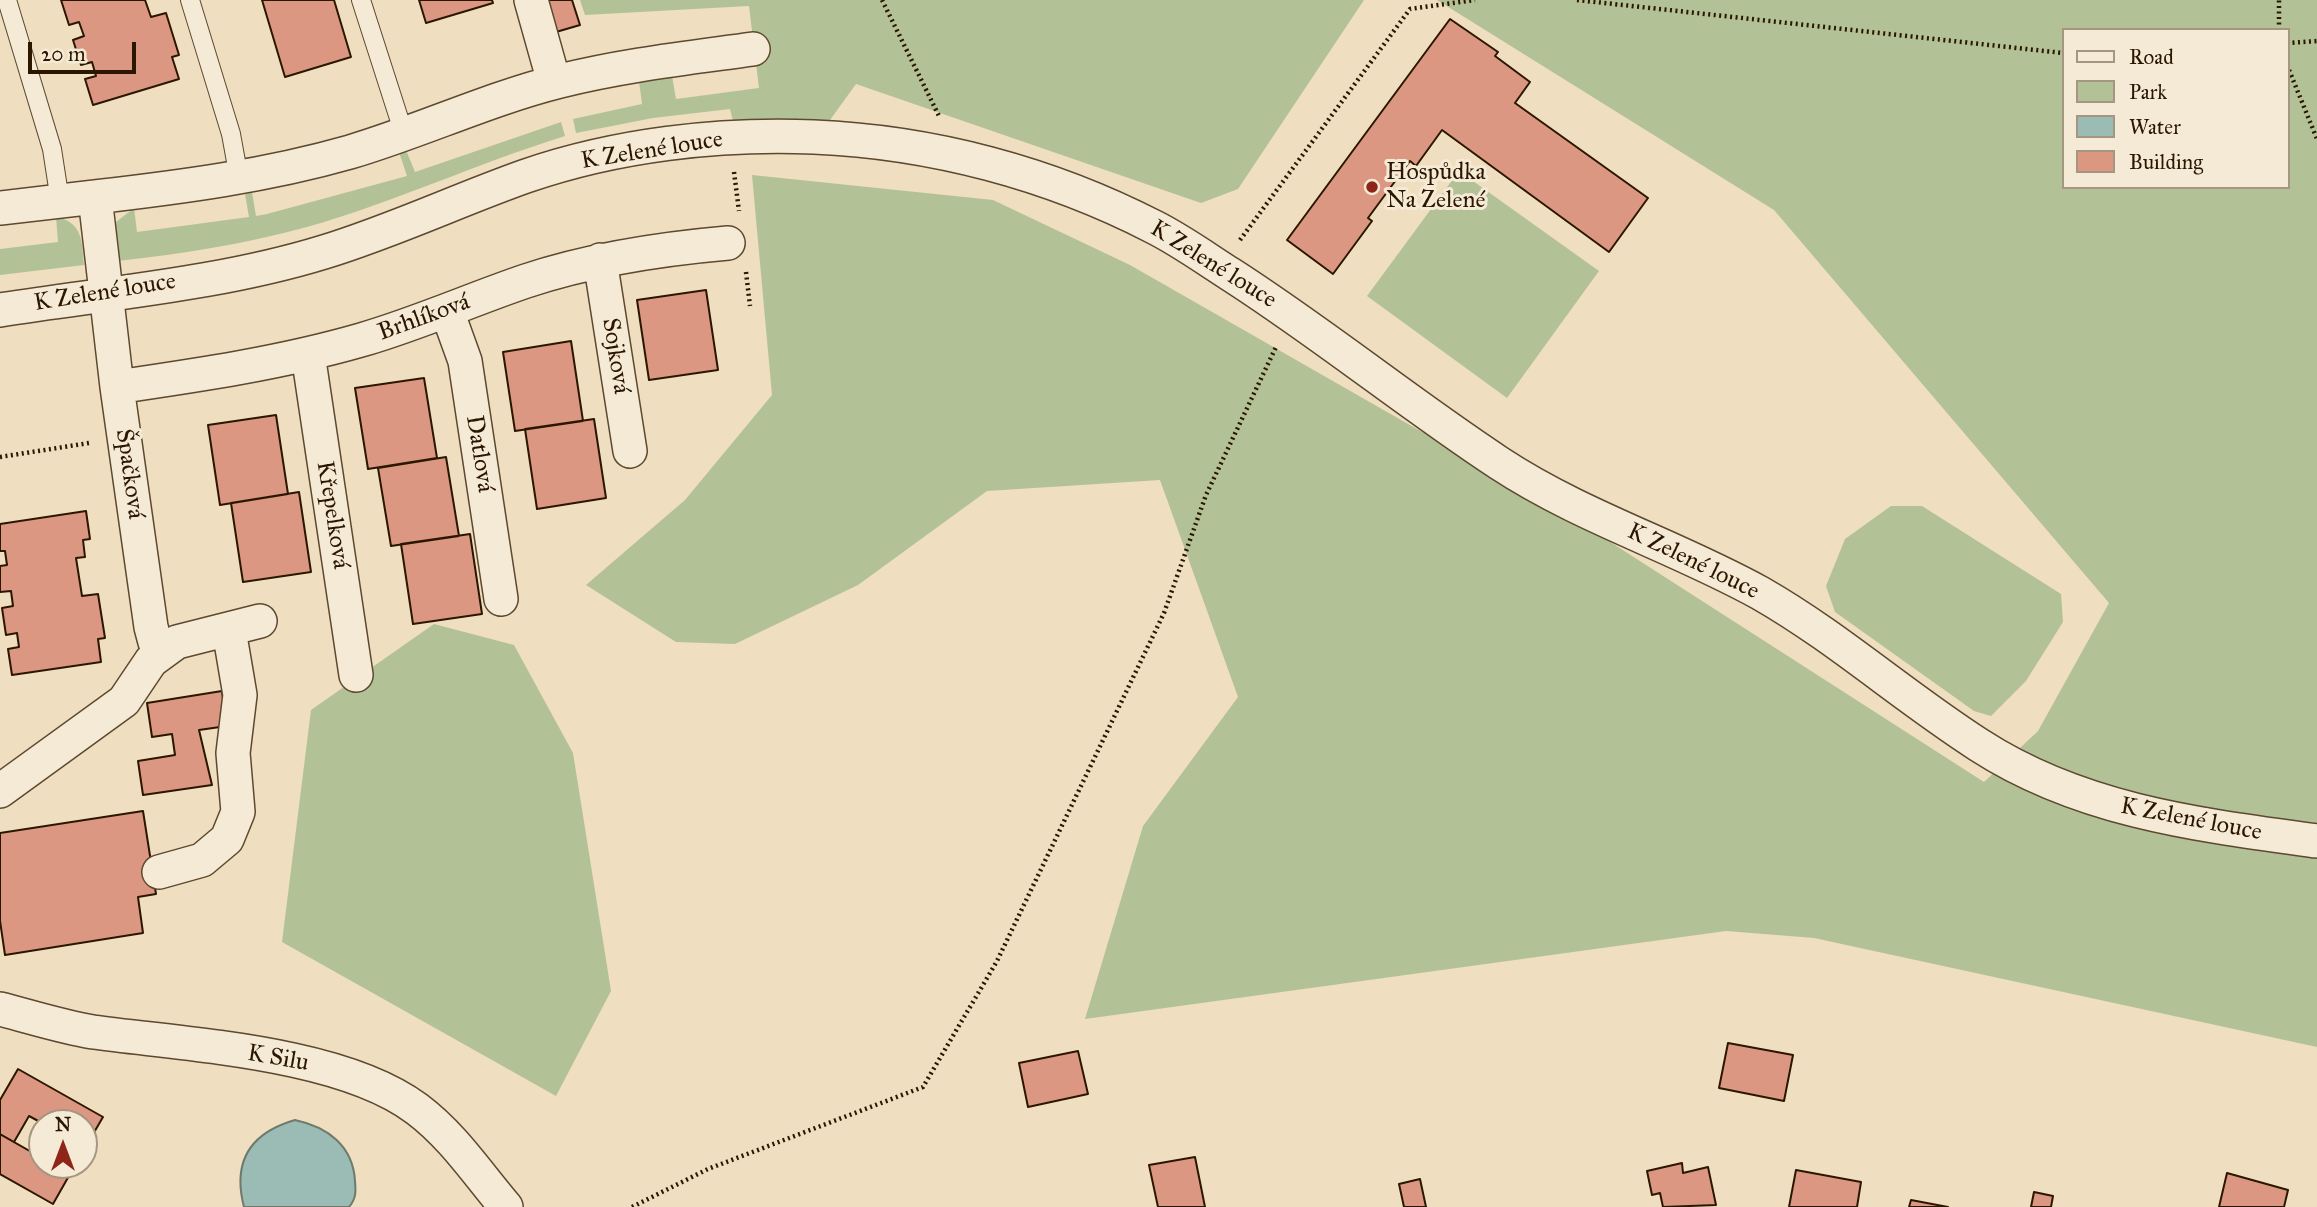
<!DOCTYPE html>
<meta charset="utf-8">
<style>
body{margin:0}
#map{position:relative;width:2317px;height:1207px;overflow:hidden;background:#efdebf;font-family:"IM FELL Great Primer",serif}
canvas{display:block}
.legend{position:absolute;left:2062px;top:28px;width:228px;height:161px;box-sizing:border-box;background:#f5ead5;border:2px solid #a49680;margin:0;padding:9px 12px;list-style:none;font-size:21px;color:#2b1700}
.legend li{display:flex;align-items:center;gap:14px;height:35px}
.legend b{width:35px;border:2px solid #a49680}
.north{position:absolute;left:28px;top:1109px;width:70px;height:70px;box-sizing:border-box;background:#f5ead5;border:2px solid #a49680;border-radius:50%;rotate:0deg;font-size:19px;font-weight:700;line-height:28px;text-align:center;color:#2b1700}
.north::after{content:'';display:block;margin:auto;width:24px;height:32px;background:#8f2418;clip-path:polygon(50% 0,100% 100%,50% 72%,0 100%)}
.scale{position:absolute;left:28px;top:42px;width:108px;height:32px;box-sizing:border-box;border:4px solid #2b1700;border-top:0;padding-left:9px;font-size:21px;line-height:24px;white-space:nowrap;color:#2b1700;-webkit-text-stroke:5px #f5ead5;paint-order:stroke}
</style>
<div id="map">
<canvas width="2317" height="1207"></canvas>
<ul class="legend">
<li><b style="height:9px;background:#f5ead5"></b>Road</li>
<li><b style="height:19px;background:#b3c296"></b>Park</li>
<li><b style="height:19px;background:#9abcb5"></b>Water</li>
<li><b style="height:19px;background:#db9782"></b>Building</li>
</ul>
<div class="north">N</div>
<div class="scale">20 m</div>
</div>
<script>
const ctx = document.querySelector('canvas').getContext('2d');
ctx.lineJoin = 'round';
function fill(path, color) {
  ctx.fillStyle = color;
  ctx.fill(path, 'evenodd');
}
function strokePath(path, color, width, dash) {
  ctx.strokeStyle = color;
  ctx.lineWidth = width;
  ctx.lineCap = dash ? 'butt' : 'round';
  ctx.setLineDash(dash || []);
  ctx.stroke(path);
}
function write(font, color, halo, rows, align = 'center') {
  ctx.font = font + ' "IM FELL Great Primer",serif';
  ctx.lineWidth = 6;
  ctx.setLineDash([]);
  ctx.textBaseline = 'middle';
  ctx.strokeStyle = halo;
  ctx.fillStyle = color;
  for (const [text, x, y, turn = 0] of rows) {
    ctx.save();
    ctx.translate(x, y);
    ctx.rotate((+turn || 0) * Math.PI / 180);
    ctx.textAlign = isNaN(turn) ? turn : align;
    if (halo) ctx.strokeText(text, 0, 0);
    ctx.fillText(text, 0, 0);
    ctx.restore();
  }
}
fill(new Path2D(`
 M580,0H1364L1238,189L1201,203L856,84L830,120L733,121L730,109L653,118L576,133L573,119L642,104L639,81L672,76L676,99L759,88L749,6L585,15Z
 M1437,0H2317V1047L1814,938L1726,931L1085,1019L1143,826L1238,697L1160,480L987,491L858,585L735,644L676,642L586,585L685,500L772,395L752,175L993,200L1130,265L1576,520L1984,782L2038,731L2109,603L1774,210ZM2063,30H2287V187H2063Z
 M561,122L565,136C478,163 395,202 307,227C245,244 181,254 117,261L116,222L134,208L137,232L249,217L245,194L252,192L256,216L267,214L407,176L399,152L406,150L415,172Z
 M1459,171L1599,271L1507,398L1367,296Z
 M56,217C83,222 82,242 84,265L0,275V249L58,242Z
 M1891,506H1922L2061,594L2063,622L2026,681L1991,716L1974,711L1835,612L1826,586L1845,539Z
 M434,624L514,645L573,753L611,991L556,1096L282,942L311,710Z`), '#b3c296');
const water = new Path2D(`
 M295,1120C328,1127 353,1146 355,1181C356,1192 356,1199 349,1207H244C232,1161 250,1133 295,1120Z`);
fill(water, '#9abcb5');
strokePath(water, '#6e7a6d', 2);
const building = new Path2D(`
 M61,0H145L151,17L166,13L179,55L172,57L179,79L93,105L85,79L96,76L92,62L81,65L73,40L84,36L79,22L69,25Z
 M262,0H334L351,57L285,77Z
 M419,0H492L493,3L426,23Z
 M546,0H572L580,25L556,32Z
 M1450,19L1498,52L1495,56L1530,82L1515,103L1648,198L1609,252L1442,130L1416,166L1410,161L1368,218L1372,221L1333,274L1287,240Z
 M706,290L718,370L649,380L637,300Z
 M571,341L583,421L515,431L503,352Z
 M424,378L437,458L368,469L355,388Z
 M276,415L288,494L220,505L208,425Z
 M594,419L606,498L537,509L525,429Z
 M446,457L459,536L391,546L378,468Z
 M299,492L311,572L243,582L231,503Z
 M86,511L90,539L83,540L85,557L76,558L82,596L98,594L105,638L98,639L101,662L12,675L8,649L19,647L17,633L6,635L2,608L13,606L11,591L0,592V566L7,565L5,551H0V524Z
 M470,534L482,614L413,624L401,544Z
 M222,691L227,726L199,730L212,785L143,795L138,761L175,755L172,734L152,737L147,703Z
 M143,811L156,894L138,897L143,933L5,955L0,921V833Z
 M1728,1043L1793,1055L1784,1101L1719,1088Z
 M1078,1051L1088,1094L1028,1107L1019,1063Z
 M18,1069L103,1117L85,1148L84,1123H42L29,1116L14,1142L0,1134V1100Z
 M0,1134L42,1158V1165H55L70,1174L53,1204L0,1174Z
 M1195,1157L1205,1207H1158L1149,1165Z
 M1682,1163L1683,1173L1708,1167L1716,1205L1663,1207L1660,1193L1652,1195L1647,1171Z
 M1796,1170L1861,1182L1857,1207H1789Z
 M2227,1173L2288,1190L2284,1207H2219Z
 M1420,1179L1426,1207H1404L1399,1184Z
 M2034,1192L2053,1196L2051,1207H2031Z
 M1911,1200L1948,1207H1909Z`);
fill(building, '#db9782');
strokePath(building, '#2b1700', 2);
const service = new Path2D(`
 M7,0L52,149L60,201
 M190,0L231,134L239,178
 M361,0L404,134`);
const minor = new Path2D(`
 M531,0L554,82
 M0,208L95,197
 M600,260L630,451
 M0,310C108,293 220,284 324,252C393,231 458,200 526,176C616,145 718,133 814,137C932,142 1049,173 1154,227C1180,240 1205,258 1230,274C1322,333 1408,403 1499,463C1581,517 1675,546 1760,593C1837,637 1904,697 1979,745C2081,811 2199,825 2317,841
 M447,311L465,361L501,599
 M308,354L356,675
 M117,387C199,375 281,363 361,340C417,324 470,300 526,281C592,259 659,249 728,243
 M163,652L155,642L151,627L117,387L95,197C181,187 266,176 350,152C421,131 488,99 560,81C624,65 688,58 753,49
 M0,791L124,701L151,661L177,642L260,621
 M159,872L202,860L227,839L238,812L233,753L240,695L229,630
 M0,1009C31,1017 62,1027 93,1032C188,1045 341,1052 417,1109C453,1136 477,1173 506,1207`);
strokePath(service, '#5c4930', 20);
strokePath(minor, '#5c4930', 36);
strokePath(new Path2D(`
 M882,0L939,116
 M1577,0L2063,53
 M2279,30V0
 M2287,43L2317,41
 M2287,65L2317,139
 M734,172L739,211
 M1240,240L1410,9L1475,0
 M746,272L750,306
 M0,457L89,443
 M632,1207L708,1169L923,1087L997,961L1164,613L1206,495L1276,347`), '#2b1700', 4.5, [2, 3.5]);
strokePath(service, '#f5ead5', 18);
strokePath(minor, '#f5ead5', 33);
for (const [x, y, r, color] of [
 [1372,187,7,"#8f2418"]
]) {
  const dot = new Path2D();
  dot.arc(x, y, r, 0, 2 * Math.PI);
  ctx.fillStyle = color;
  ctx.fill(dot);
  strokePath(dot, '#f5ead5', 2.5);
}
write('24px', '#2b1700', '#f5ead5', [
 ["K Zelené louce",652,151,-9],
 ["K Zelené louce",1213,265,32],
 ["K Zelené louce",105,293,-9],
 ["Brhlíková",424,318,-20],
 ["Sojková",615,356,81],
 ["Datlová",479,454,81],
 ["Špačková",129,474,82],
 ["Křepelková",332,515,81],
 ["K Zelené louce",1693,562,26],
 ["K Zelené louce",2191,820,11],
 ["K Silu",278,1059,10]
]);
write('24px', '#2b1700', '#f5ead5', [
 ["Hospůdka",1386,173],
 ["Na Zelené",1386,201]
], 'left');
</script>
